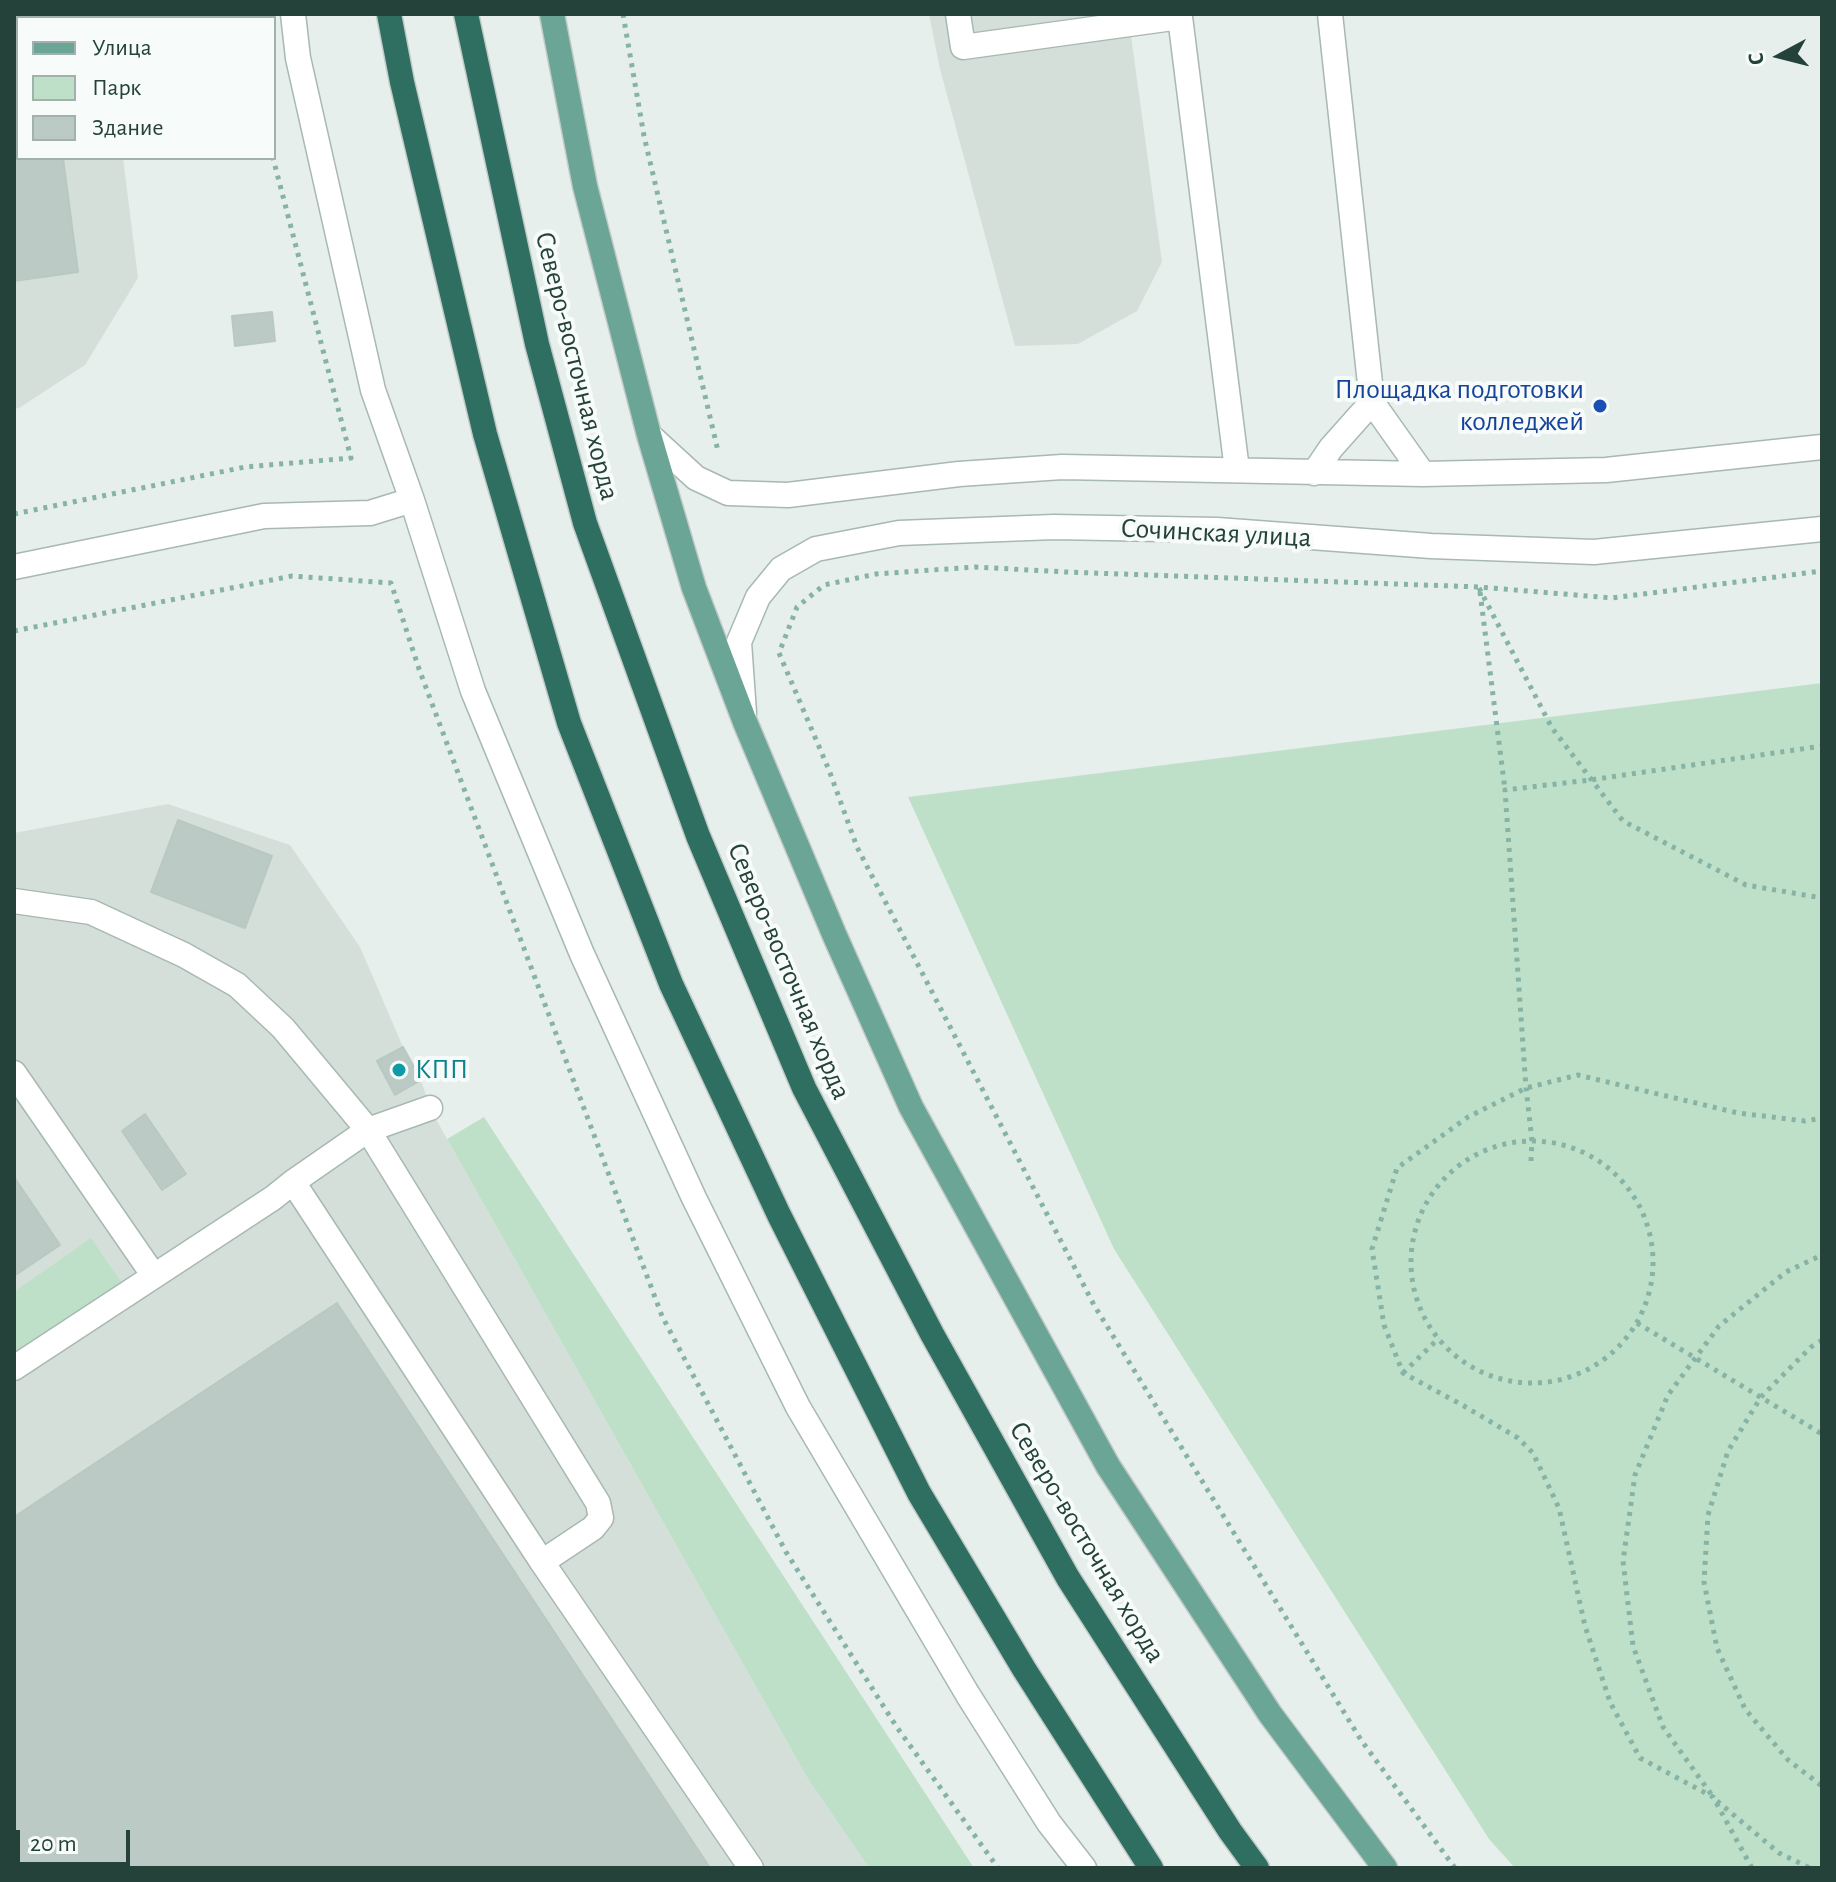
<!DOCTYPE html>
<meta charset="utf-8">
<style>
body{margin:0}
#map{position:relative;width:1836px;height:1882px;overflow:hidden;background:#e6efeb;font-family:"Alegreya Sans",sans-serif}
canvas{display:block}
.frame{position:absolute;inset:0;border:16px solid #24423a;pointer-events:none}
.legend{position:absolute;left:16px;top:16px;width:260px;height:144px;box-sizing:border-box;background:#f7fbf9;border:2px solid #a3b1ad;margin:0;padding:10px 14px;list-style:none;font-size:24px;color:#24423a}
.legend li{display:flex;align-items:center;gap:16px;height:40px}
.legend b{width:40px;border:2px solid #a3b1ad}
.north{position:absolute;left:1740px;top:16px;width:80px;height:80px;-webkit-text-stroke:6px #f7fbf9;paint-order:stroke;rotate:263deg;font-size:22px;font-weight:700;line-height:32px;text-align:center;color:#24423a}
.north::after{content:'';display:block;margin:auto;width:28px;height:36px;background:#24423a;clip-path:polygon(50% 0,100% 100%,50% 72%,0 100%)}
.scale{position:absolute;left:16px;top:1830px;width:114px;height:36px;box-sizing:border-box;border:4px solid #24423a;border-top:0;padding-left:10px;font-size:24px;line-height:28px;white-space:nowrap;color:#24423a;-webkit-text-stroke:6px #f7fbf9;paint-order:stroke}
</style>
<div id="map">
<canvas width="1836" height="1882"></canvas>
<div class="frame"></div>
<ul class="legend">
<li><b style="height:10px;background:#6aa596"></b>Улица</li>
<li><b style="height:22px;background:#bfe0c8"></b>Парк</li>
<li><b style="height:22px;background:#bbcac4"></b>Здание</li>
</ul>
<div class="north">С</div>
<div class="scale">20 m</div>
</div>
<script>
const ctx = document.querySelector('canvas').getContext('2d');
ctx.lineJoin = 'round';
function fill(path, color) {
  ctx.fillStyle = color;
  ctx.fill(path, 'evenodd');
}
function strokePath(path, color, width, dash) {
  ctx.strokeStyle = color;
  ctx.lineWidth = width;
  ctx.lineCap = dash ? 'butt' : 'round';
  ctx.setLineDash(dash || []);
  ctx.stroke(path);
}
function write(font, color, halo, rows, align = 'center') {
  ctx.font = font + ' "Alegreya Sans",sans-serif';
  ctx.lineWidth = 8;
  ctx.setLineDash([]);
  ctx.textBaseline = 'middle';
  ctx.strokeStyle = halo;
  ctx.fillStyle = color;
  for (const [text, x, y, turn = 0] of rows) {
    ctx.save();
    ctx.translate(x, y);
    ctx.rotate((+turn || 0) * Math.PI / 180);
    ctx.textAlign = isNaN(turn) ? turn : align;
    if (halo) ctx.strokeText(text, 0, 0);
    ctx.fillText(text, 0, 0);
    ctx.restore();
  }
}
fill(new Path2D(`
 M14,14H106V18H18V158H123L138,278L85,365L19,408L14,409Z
 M929,14H1128L1162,262L1137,311L1078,344L1015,346L940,69Z
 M168,804L290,845L360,947L403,1047L421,1080L430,1108L447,1139L808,1779L869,1868H14V833Z`), '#d4dfda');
fill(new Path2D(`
 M1822,683V1868H1515L1489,1839L1114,1249L908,797Z
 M484,1117L974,1868H869L808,1779L447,1139Z
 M91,1238L121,1282L19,1353L14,1346V1292Z`), '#bfe0c8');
const building = new Path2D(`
 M14,14H44V18H18V158H63L78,272L14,281Z
 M272,312L275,341L235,346L232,316Z
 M178,820L272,856L245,928L151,892Z
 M403,1047L421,1080L395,1095L377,1061Z
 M145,1114L186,1174L162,1190L122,1131Z
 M14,1177L60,1245L14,1276Z
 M337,1303L710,1868H14V1517Z`);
fill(building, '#bbcac4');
strokePath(building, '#b8c9c2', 2);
const minor = new Path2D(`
 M293,14L298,58L373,390L412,500L473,691L582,954L694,1198L798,1407L968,1695L1049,1823L1084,1868
 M958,14L963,47L1180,17L1237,470
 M1330,14L1372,402L1423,474
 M649,435L696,478L728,493L788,495L959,474L1062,467L1423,474L1606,470L1822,447
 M1314,473L1331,448L1372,402
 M14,567L264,516L370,513L412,500
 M744,713L739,642L758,597L781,569L816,549L899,533L1054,527L1217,530L1431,546L1594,552L1822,529
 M14,901L91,912L184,955L237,985L283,1028L368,1130L598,1503L601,1518L593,1528L542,1562L751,1868
 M14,1073L154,1276
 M293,1182L542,1562
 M14,1368L273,1198L293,1182L368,1130L430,1108`);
const major = new Path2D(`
 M552,14L585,186L649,435L694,588L745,722L834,934L911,1107L1108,1466L1270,1714L1385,1868`);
const highway = new Path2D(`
 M389,14L402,82L485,434L569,723L671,984L779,1215L919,1493L1024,1669L1151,1868
 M466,14L537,344L585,523L698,836L804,1088L932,1334L1068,1578L1230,1831L1257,1868`);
strokePath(minor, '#a8b8b2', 27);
strokePath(major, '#c2cac8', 27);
strokePath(highway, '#c2cac8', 27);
strokePath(new Path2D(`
 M242,14V18
 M623,14L644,136L718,451
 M14,514L245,467L351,458L273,158
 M1479,588L1552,728L1623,821L1746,885L1822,898
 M1480,592L1505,790
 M14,631L292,576L391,583L419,669L662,1316L786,1552L896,1726L998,1868
 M1411 1262a121 121 0 1 1 242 0a121 121 0 1 1-242 0Z
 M1531,1161L1532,1141L1526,1088L1505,790L1590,780L1822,746
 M1637,1323L1822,1434
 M1822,1340L1811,1347L1761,1397L1728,1451L1708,1515L1704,1582L1717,1648L1745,1709L1788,1760L1822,1786
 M1403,1373L1439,1338
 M1711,1794L1663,1727L1633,1646L1623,1561L1635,1475L1668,1395L1719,1326L1786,1272L1822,1255
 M1717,1801L1779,1853L1810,1868
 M1455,1868L1361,1740L1094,1305L857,847L829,770L779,653L797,607L824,585L876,574L975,567L1066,572L1479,587L1612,598L1822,571
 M1752,1868L1713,1797L1640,1758L1610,1702L1585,1626L1559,1508L1533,1453L1518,1438L1464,1406L1403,1373L1384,1325L1372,1249L1397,1168L1468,1117L1526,1088L1578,1075L1738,1113L1805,1121L1822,1118`), '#86b3a5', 5, [4, 6]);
strokePath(minor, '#fff', 24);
strokePath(major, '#6aa596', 24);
strokePath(highway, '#2f6f62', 24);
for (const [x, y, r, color] of [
 [1600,406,8,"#1a4fb4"],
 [399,1070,8,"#0f9aa8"]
]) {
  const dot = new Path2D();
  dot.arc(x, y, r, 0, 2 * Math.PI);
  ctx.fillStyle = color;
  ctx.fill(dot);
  strokePath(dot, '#f7fbf9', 3);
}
write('28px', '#24423a', '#f7fbf9', [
 ["Северо-восточная хорда",577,366,76],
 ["Сочинская улица",1216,533,3],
 ["Северо-восточная хорда",789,971,67],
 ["Северо-восточная хорда",1087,1542,59]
]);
write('28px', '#164399', '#f7fbf9', [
 ["Площадка подготовки",1584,390],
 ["колледжей",1584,422]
], 'right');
write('28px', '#0d838f', '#f7fbf9', [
 ["КПП",415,1070]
], 'left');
</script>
